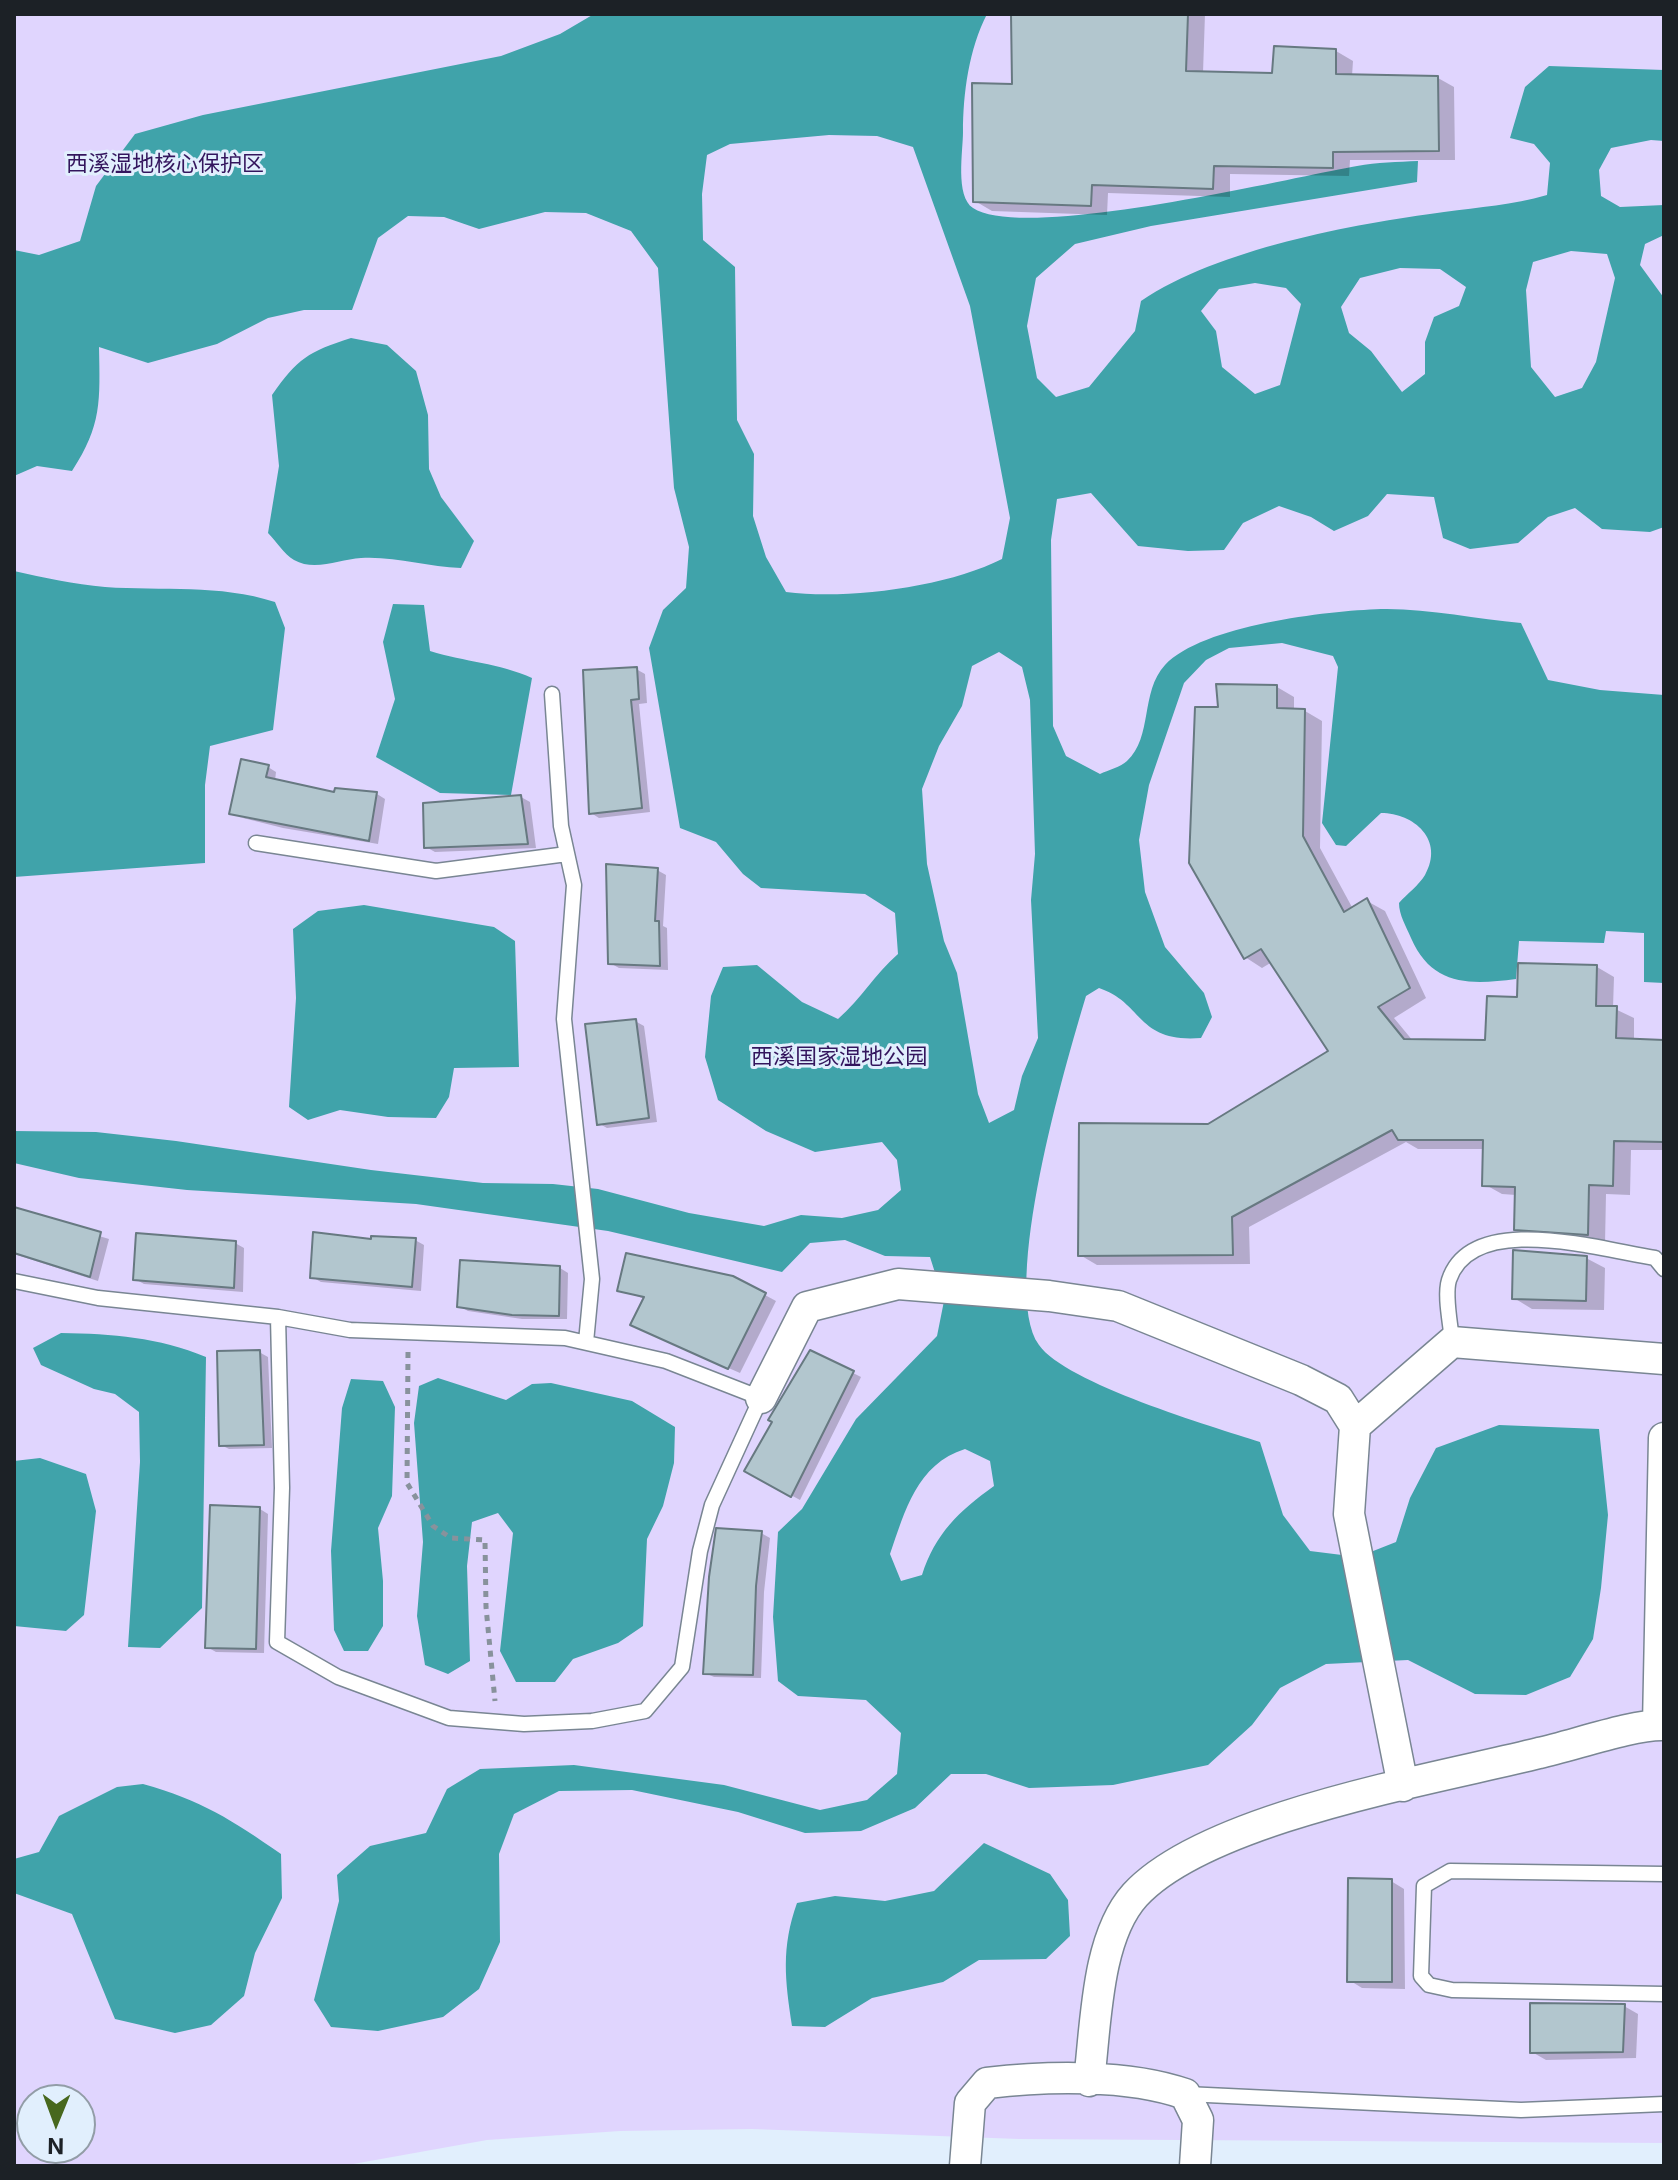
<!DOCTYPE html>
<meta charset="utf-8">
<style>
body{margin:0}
#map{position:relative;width:1678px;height:2180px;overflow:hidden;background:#e1effd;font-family:Inter,sans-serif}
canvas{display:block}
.frame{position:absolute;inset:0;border:16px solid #1c2126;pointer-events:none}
.north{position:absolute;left:16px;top:2084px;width:80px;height:80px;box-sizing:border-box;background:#e1effd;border:2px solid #929da7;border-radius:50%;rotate:181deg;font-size:22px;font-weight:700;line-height:32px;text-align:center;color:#1c2126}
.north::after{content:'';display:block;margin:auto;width:28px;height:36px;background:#47681e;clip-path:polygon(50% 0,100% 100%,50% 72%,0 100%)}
</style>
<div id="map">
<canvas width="1678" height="2180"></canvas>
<div class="frame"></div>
<div class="north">N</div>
</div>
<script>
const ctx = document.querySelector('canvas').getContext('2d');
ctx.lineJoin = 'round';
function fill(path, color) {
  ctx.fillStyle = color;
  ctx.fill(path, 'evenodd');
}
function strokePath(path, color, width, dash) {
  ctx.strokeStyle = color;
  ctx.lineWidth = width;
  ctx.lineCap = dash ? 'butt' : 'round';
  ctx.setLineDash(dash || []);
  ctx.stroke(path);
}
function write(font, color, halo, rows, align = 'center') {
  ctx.font = font + ' Inter,"Noto Sans SC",sans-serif';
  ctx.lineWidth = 6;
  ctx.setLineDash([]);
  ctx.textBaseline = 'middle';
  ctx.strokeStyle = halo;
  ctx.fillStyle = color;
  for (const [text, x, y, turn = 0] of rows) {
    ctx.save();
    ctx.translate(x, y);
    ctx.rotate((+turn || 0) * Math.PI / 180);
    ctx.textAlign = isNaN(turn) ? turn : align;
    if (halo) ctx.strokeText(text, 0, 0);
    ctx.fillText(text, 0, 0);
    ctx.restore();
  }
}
fill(new Path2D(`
 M14,14H1664V2143L1019,2139L752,2129L620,2131L487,2140L342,2166H14ZM32,2100H80V2148H32Z`), '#e0d5fe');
fill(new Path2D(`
 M594,14H987C969,49 963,93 963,132C963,151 955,196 973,208C1025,242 1288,178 1357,166C1377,162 1398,162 1418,161L1417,182L1151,226L1075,244L1036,278L1027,326L1037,378L1056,397L1089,387L1135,331L1141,301C1218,249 1352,224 1444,212C1480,207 1512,205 1547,195L1550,163L1534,144L1510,138L1525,87L1549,66L1664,70V141L1651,140L1611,148L1599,170L1601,196L1620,207L1664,205V235L1645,244L1640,265L1664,298V527L1650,532L1602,529L1575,508L1548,517L1518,543L1470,549L1443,538L1434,497L1387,494L1368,516L1334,531L1311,517L1279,506L1243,523L1224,550L1188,551L1138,546L1091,493L1057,499L1051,540L1053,726L1066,756L1100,774C1108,770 1121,767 1127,761C1153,737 1140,692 1165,665C1203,625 1326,611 1381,609C1426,608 1476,619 1521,623L1548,680L1600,690L1664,695V983L1644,982V933L1606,931L1604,943L1519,941L1516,979C1469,985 1432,986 1411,938C1406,926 1399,915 1399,903C1407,894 1419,885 1425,875C1445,840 1414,813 1381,813L1346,846L1336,845L1322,823L1338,667L1333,656L1282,643L1229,648L1206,660L1184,683L1149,785L1139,840L1145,892L1165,947L1204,993L1212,1017L1201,1038C1136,1043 1144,1003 1099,988L1086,996C1066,1063 999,1288 1039,1345C1065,1383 1213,1427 1260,1442L1283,1515L1310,1551L1358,1557L1396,1542L1410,1498L1436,1448L1499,1425L1599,1429L1608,1515L1601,1588L1593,1639L1570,1677L1526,1695L1475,1694L1408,1660L1326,1664L1280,1688L1252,1725L1208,1765L1113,1785L1029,1788L986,1774H951L915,1808L861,1831L805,1833L738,1812L632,1790L559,1791L514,1814L499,1854L500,1942L479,1989L443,2017L378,2031L331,2027L314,2000L339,1901L337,1875L370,1846L426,1833L447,1789L480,1769L574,1765L724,1785L820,1810L867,1800L897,1774L901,1733L866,1700L798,1696L778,1681L773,1617L778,1532L802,1509L856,1419L937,1336L944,1301L930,1257L885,1256L845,1240L810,1243L782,1272L608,1231L416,1204L187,1190L79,1178L14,1163V1131L96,1132L176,1141L371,1170L483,1183L553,1184L598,1189L689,1213L764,1226L801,1215L842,1218L878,1210L901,1190L897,1160L882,1142L815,1152L766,1131L718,1100L705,1057L711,996L723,967L757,965L802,1002L838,1019C861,999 875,974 898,954L895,913L865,894L761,888L743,874L716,842L680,828L649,648L663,610L686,588L689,547L674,488L658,268L631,231L586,213L545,212L479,229L444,217L408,216L378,238L352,310H304L268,318L217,344L148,363L99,347C100,401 102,425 72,471L37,466L14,476V250L39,255L80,241L96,186L135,134L203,115L501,56L560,34ZM829,135L877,136L913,147L970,306L1010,518L1002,559C947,587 848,600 786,592L766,557L753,516L754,454L737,420L735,267L703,240L702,194L707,155L730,144ZM1571,251L1607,254L1615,278L1596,362L1582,388L1555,397L1531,367L1526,290L1533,262ZM1400,268L1440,269L1466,287L1459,306L1434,317L1425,342V374L1402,392L1371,351L1349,333L1341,307L1360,278ZM1255,283L1286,288L1301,304L1280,385L1255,394L1222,367L1216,331L1201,311L1219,289ZM999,652L1022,667L1030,700L1035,854L1031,900L1038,1038L1022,1076L1014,1110L989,1123L978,1094L957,973L944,941L927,864L922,789L939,746L962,706L972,666ZM965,1449L990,1461L994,1486C959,1511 935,1534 922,1575L901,1581L890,1554C905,1511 917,1464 965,1449Z
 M351,338L387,345L416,371L428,415L429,469L441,497L474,541L461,568C427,567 395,556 361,558C340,559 315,572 294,560C284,554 276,541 268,533L279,466L272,395C298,358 308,352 351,338Z
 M14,571C44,578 74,584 105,587C163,591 219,584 275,602L285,628L273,730L210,746L205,785V863L14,877Z
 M393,604L424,605L430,651C465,662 499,663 532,678L511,795L440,793L376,757L395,699L383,642Z
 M364,905L494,927L515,941L519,1067L454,1068L449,1097L436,1118L388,1117L340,1110L308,1120L289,1107L296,998L293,929L318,911Z
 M61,1333C113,1334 158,1337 206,1357L202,1608L160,1648L128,1647L140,1462L139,1412L115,1394L94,1389L41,1365L33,1348Z
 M438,1378L506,1400L532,1384L551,1383L632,1401L675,1427L674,1463L663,1506L647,1539L643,1626L618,1643L573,1659L555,1682H516L500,1651L513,1533L498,1513L472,1522L467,1566L470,1661L448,1674L425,1665L417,1616L423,1542L414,1423L419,1386Z
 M351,1379L383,1381L395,1407L392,1496L378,1528L383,1581V1626L368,1651H344L334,1630L331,1551L342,1408Z
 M40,1458L86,1474L96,1511L84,1615L66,1631L14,1626V1461Z
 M143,1784C201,1800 232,1820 281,1854L282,1898L255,1953L244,1996L211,2025L175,2033L115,2019L72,1914L14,1893V1859L39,1852L59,1816L117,1787Z
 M984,1843L1050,1874L1068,1900L1070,1936L1046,1959L979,1960L943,1982L872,1998L825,2027L792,2026C785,1980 781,1948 797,1903L835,1896L885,1901L934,1891Z`), '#40a3aa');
fill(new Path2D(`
 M1013,14H1205L1203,73L1274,75L1336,51L1353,61L1352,76L1438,78L1454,87L1455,160H1350L1349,176L1230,174V197L1108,193L1107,215L992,211L975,201L1014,86Z
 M636,669L645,674L647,703L639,704L650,812L599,818L591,813Z
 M1277,687L1294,697V711H1305L1322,721L1320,848L1353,909L1367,901L1385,911L1426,998L1394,1018L1413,1041L1487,1042L1519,1000L1597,967L1614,977L1613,1008L1634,1018V1041L1664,1042V1150H1631L1630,1195L1606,1194L1605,1244L1533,1239L1516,1229V1195L1502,1194L1484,1184L1485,1149H1418L1406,1142L1249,1227L1250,1264L1097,1265L1080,1255L1209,1126L1330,1052L1272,962L1262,968L1245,957L1220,709Z
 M268,767L276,772L275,781L336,795L337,790L377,794L385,799L378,844L283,828L239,817L283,824L232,813Z
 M521,797L530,802L536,848L435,852L426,847Z
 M657,870L666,875L663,926L667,928L668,970L619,968L610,963Z
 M635,1021L644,1026L657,1122L607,1128L598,1123Z
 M14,1210L109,1239L98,1281L14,1254Z
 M415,1240L424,1245L421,1291L321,1282L312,1277L373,1241Z
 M235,1243L244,1248L243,1292L144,1284L135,1279Z
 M1586,1258L1605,1268L1604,1310L1532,1309L1514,1298Z
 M560,1268L568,1273L567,1319H522L468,1311L459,1306Z
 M619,1290L765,1295L776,1301L740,1373L644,1331L645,1299Z
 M259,1352L268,1357L272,1448L229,1449L221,1445Z
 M853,1373L861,1377L800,1500L747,1471Z
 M260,1509L268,1514L264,1653L216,1652L207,1647Z
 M761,1533L770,1538L764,1592L761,1678L714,1677L705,1673Z
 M1391,1881L1404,1889L1405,1989L1362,1988L1349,1980Z
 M1624,2006L1638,2014L1636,2058L1546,2060L1532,2052Z`), '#0003');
const building = new Path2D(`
 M1011,14H1188L1186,71L1272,73L1274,46L1336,49V74L1438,76L1439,151L1333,152V168L1214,166L1213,189L1092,185L1091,206L973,202L972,83L1012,84Z
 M637,667L639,699L631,700L642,808L589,814L583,670Z
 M1216,684L1277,685V708L1305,709L1303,836L1344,912L1367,898L1410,988L1378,1007L1404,1039L1485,1040L1487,996L1517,997L1518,963L1597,965L1596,1006H1617L1616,1038L1664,1040V1142L1614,1141L1613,1186L1589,1185L1588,1235L1514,1230L1515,1187L1482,1186L1483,1140H1398L1392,1130L1232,1217L1233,1255L1078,1256L1079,1123L1208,1124L1328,1051L1261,949L1244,959L1189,863L1195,707H1218Z
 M241,759L269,765L266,777L334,792L335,788L377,792L369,841L229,814Z
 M521,795L528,844L424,848L423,803Z
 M606,864L658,868L655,921H659L660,966L608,964Z
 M636,1019L649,1118L597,1125L585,1024Z
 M14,1207L101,1232L90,1277L14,1253Z
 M313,1232L371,1239V1236L416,1238L412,1287L310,1278Z
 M136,1233L236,1241L234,1288L133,1280Z
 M1513,1250L1587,1256L1586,1301L1512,1299Z
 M626,1253L733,1276L766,1293L728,1369L630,1325L644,1297L617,1291Z
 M460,1260L560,1266L559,1316L512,1315L457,1307Z
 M260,1350L264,1445L219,1446L217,1351Z
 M810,1350L854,1371L791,1497L744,1471L772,1422L768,1420Z
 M210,1505L260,1507L256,1649L205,1648Z
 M716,1528L762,1531L756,1586L753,1675L703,1674L709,1577Z
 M1348,1878L1392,1879V1982H1347Z
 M1530,2003L1625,2004L1623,2052L1530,2053Z`);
fill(building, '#b2c6ce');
strokePath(building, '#677981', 2);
const lane = new Path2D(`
 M552,694L561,826L574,885L564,1019L592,1279L586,1342
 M256,843L436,871L567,854
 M14,1281L98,1298L278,1317L350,1330L565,1338L666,1361L761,1398L712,1505L700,1551L682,1667L645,1711L592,1721L524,1724L449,1718L338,1677L277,1642L282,1488L278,1317
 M1452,1342C1451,1325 1444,1296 1449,1280C1472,1210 1602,1250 1655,1258L1664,1269
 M1664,1874L1450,1871L1424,1886L1421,1976L1429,1985L1452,1990L1664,1994
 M1186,2094L1521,2110L1664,2104`);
const street = new Path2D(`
 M761,1398L807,1307L898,1284L1049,1296L1118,1306L1301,1380L1338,1399L1355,1426L1349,1514L1403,1786
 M1355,1426L1452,1342L1664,1359
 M1658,1725L1664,1438
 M1089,2081C1096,2025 1096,1938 1135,1895C1207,1817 1435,1779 1539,1753C1572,1746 1633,1724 1664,1725
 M965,2166L970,2103L987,2083C1047,2076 1128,2074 1185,2094L1198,2120L1195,2166`);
strokePath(lane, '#798693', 17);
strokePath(street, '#798693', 33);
strokePath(new Path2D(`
 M408,1352L407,1483L433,1526L451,1538L485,1540L486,1607L495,1701`), '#88929c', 5, [6, 6]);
strokePath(lane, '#fff', 14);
strokePath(street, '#fff', 30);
write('22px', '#33155d', '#e1effd', [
 ["西溪湿地核心保护区",165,164],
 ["西溪国家湿地公园",839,1057]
]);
</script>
